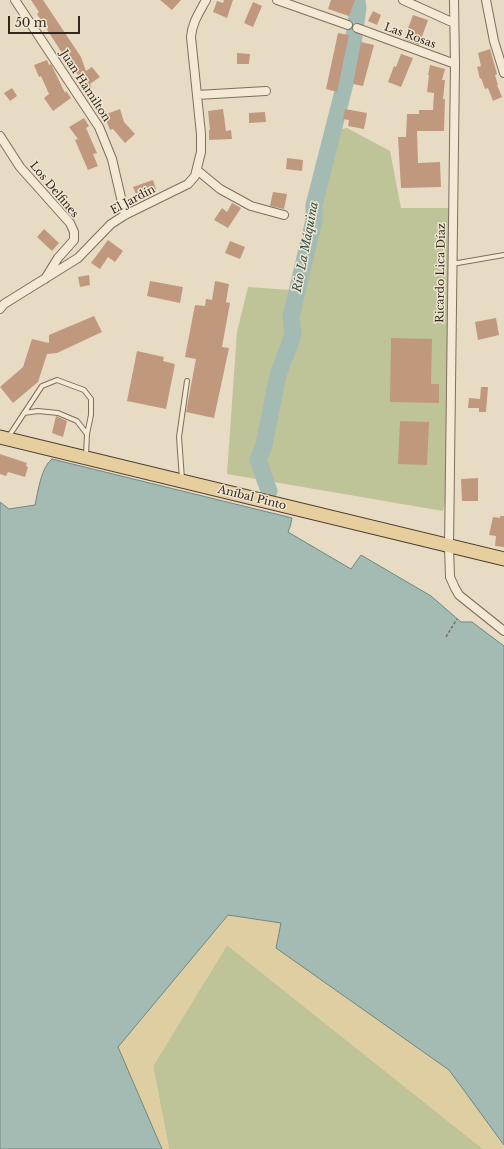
<!DOCTYPE html>
<meta charset="utf-8">
<style>
body{margin:0}
#map{position:relative;width:504px;height:1149px;overflow:hidden;background:#e7dbc3;font-family:"Libre Baskerville",serif}
canvas{display:block}
.scale{position:absolute;left:8px;top:16px;width:72px;height:18px;box-sizing:border-box;border:2px solid #31271e;border-top:0;padding-left:5px;font-size:12px;line-height:14px;white-space:nowrap;color:#31271e;-webkit-text-stroke:3px #f0e6d1;paint-order:stroke}
</style>
<div id="map">
<canvas width="504" height="1149"></canvas>
<div class="scale">50 m</div>
</div>
<script>
const ctx = document.querySelector('canvas').getContext('2d');
ctx.lineJoin = 'round';
function fill(path, color) {
  ctx.fillStyle = color;
  ctx.fill(path, 'evenodd');
}
function strokePath(path, color, width, dash) {
  ctx.strokeStyle = color;
  ctx.lineWidth = width;
  ctx.lineCap = dash ? 'butt' : 'round';
  ctx.setLineDash(dash || []);
  ctx.stroke(path);
}
function write(font, color, halo, rows, align = 'center') {
  ctx.font = font + ' "Libre Baskerville",serif';
  ctx.lineWidth = 3;
  ctx.setLineDash([]);
  ctx.textBaseline = 'middle';
  ctx.strokeStyle = halo;
  ctx.fillStyle = color;
  for (const [text, x, y, turn = 0] of rows) {
    ctx.save();
    ctx.translate(x, y);
    ctx.rotate((+turn || 0) * Math.PI / 180);
    ctx.textAlign = isNaN(turn) ? turn : align;
    if (halo) ctx.strokeText(text, 0, 0);
    ctx.fillText(text, 0, 0);
    ctx.restore();
  }
}
fill(new Path2D(`
 M347,128L390,151L401,208H454L451,474L443,511L227,474L237,332L248,287L290,290L325,132Z
 M227,945L483,1149H169L153,1066Z`), '#bfc398');
fill(new Path2D(`
 M228,915L282,923L449,1070L504,1145V1149H483L227,945L153,1066L169,1149H162L118,1047Z`), '#e0cea3');
const water = new Path2D(`
 M52,459L292,518L290,527L288,532L351,569L361,555L431,596L461,622H472L504,646V1145L449,1070L276,948L281,923L228,915L118,1047L162,1149H0V502L9,509L35,505C38,492 41,467 52,459Z`);
fill(water, '#a4bbb4');
strokePath(water, '#6d8780', 1);
strokePath(new Path2D(`
 M269,491L258,460L264,445L278,375L293,335L291,317L314,220V205L350,64L358,8L357,0`), '#a4bbb4', 17);
fill(new Path2D(`
 M31,0H43L81,57L86,71L92,67L100,77L90,84L93,92L91,93L76,72L69,57L66,59L37,14L39,12Z
 M160,0H181L172,10Z
 M224,0H233L227,18L213,12L217,1L223,3Z
 M331,0H355L349,16L328,9Z
 M253,2L262,6L253,27L244,23Z
 M373,11L381,15L377,25L368,21Z
 M413,15L428,20L419,45L404,39Z
 M338,33L349,35L337,92L326,89Z
 M361,42L374,45L363,86L353,84Z
 M490,49L497,74L495,75L498,85H497L502,97L493,101L488,88L485,89L481,78L480,79L477,67L481,66L478,53Z
 M237,53L250,54L249,64H237Z
 M401,54L413,58L401,87L388,82L394,66L396,67Z
 M47,60L49,65L51,64L65,93L66,91L71,98L53,111L44,98L49,94L41,76L39,77L34,65Z
 M430,65L445,69L442,80H445L443,99H445L444,131H417L418,163L440,162L441,187L401,188L398,137H406L407,114H419V110H433L434,93L427,92L429,75H428Z
 M12,88L17,96L10,101L4,93Z
 M120,109L124,122L135,134L125,143L113,129L110,130L104,115Z
 M223,109L226,131L231,130L232,139L209,140V130H210L208,111Z
 M345,109L367,113L364,129L348,126L349,120L343,119Z
 M265,112L266,122L249,123V113Z
 M84,118L89,126L86,128L97,153L93,154L98,166L88,170L75,140L78,139L69,127Z
 M287,158L303,160L302,171L286,169Z
 M153,180L157,192L138,199L133,187Z
 M273,192L287,194L284,209L270,206Z
 M232,203L241,208L228,228L214,220L222,208L227,212Z
 M44,229L59,243L52,251L37,237Z
 M108,240L123,251L115,262L108,257L100,269L91,263Z
 M230,241L245,247L240,259L225,253Z
 M89,275L90,285L80,287L78,277Z
 M150,281L183,287L180,303L147,296Z
 M215,281L229,284L226,302L230,303L222,347L229,348L214,418L186,412L196,359L185,357L195,305L205,306L206,299L212,300Z
 M94,316L102,332L57,353L47,354L38,382L13,403L0,387L23,367L32,339L49,343V335Z
 M496,318L499,335L478,340L475,322Z
 M391,338L432,339L431,384H439V403L390,402Z
 M137,351L164,357L163,361L175,364L166,409L127,401Z
 M481,387H488L486,412H479V408H468L469,398L480,399Z
 M56,416L67,421L63,437L52,433Z
 M400,421L429,422L427,465L398,464Z
 M0,454L27,463L26,466L28,467L25,477L8,472L6,476L0,474Z
 M478,478V501H462L461,479Z
 M500,516H504V547L495,546L496,536L489,535L493,517L500,518Z`), '#c0987e');
const lane = new Path2D(`
 M452,264L504,255
 M24,413L38,411L58,413L77,421L87,434
 M9,436L42,386L57,380L84,390L91,399V415L87,434L86,455
 M182,479L179,437L187,381`);
const street = new Path2D(`
 M15,0L99,127L112,159L125,215
 M277,0L348,25
 M403,0L454,23
 M454,0L455,64L449,547L450,577L455,588L459,595L504,631
 M486,0L494,41L504,73
 M357,28L455,64
 M197,95L266,91
 M0,136L20,167L70,223L74,232V240L58,258L45,279
 M197,170L220,189L251,206L284,215
 M0,309L4,304L78,258L111,224L125,215L188,184L195,176L201,152V134L191,37C192,23 199,13 206,0`);
const primary = new Path2D(`
 M0,437L504,559`);
strokePath(lane, '#7f6e5c', 6);
strokePath(street, '#7f6e5c', 10);
strokePath(primary, '#4d3d30', 15);
strokePath(new Path2D(`
 M446,637L457,619`), '#7f6e5c', 1.5, [3, 2]);
strokePath(lane, '#f3e9d5', 4);
strokePath(street, '#f3e9d5', 8);
strokePath(primary, '#e6ce9f', 13);
write('11px', '#31271e', '#f0e6d1', [
 ["Las Rosas",410,36,20],
 ["Juan Hamilton",85,86,57],
 ["Los Delfines",54,190,50],
 ["El Jardín",133,200,-28],
 ["Ricardo Lica Díaz",441,273,-89],
 ["Aníbal Pinto",252,498,14]
]);
write('italic 12px', '#2f4e4c', '#f0e6d1', [
 ["Río La Máquina",306,247,-79]
]);
</script>
